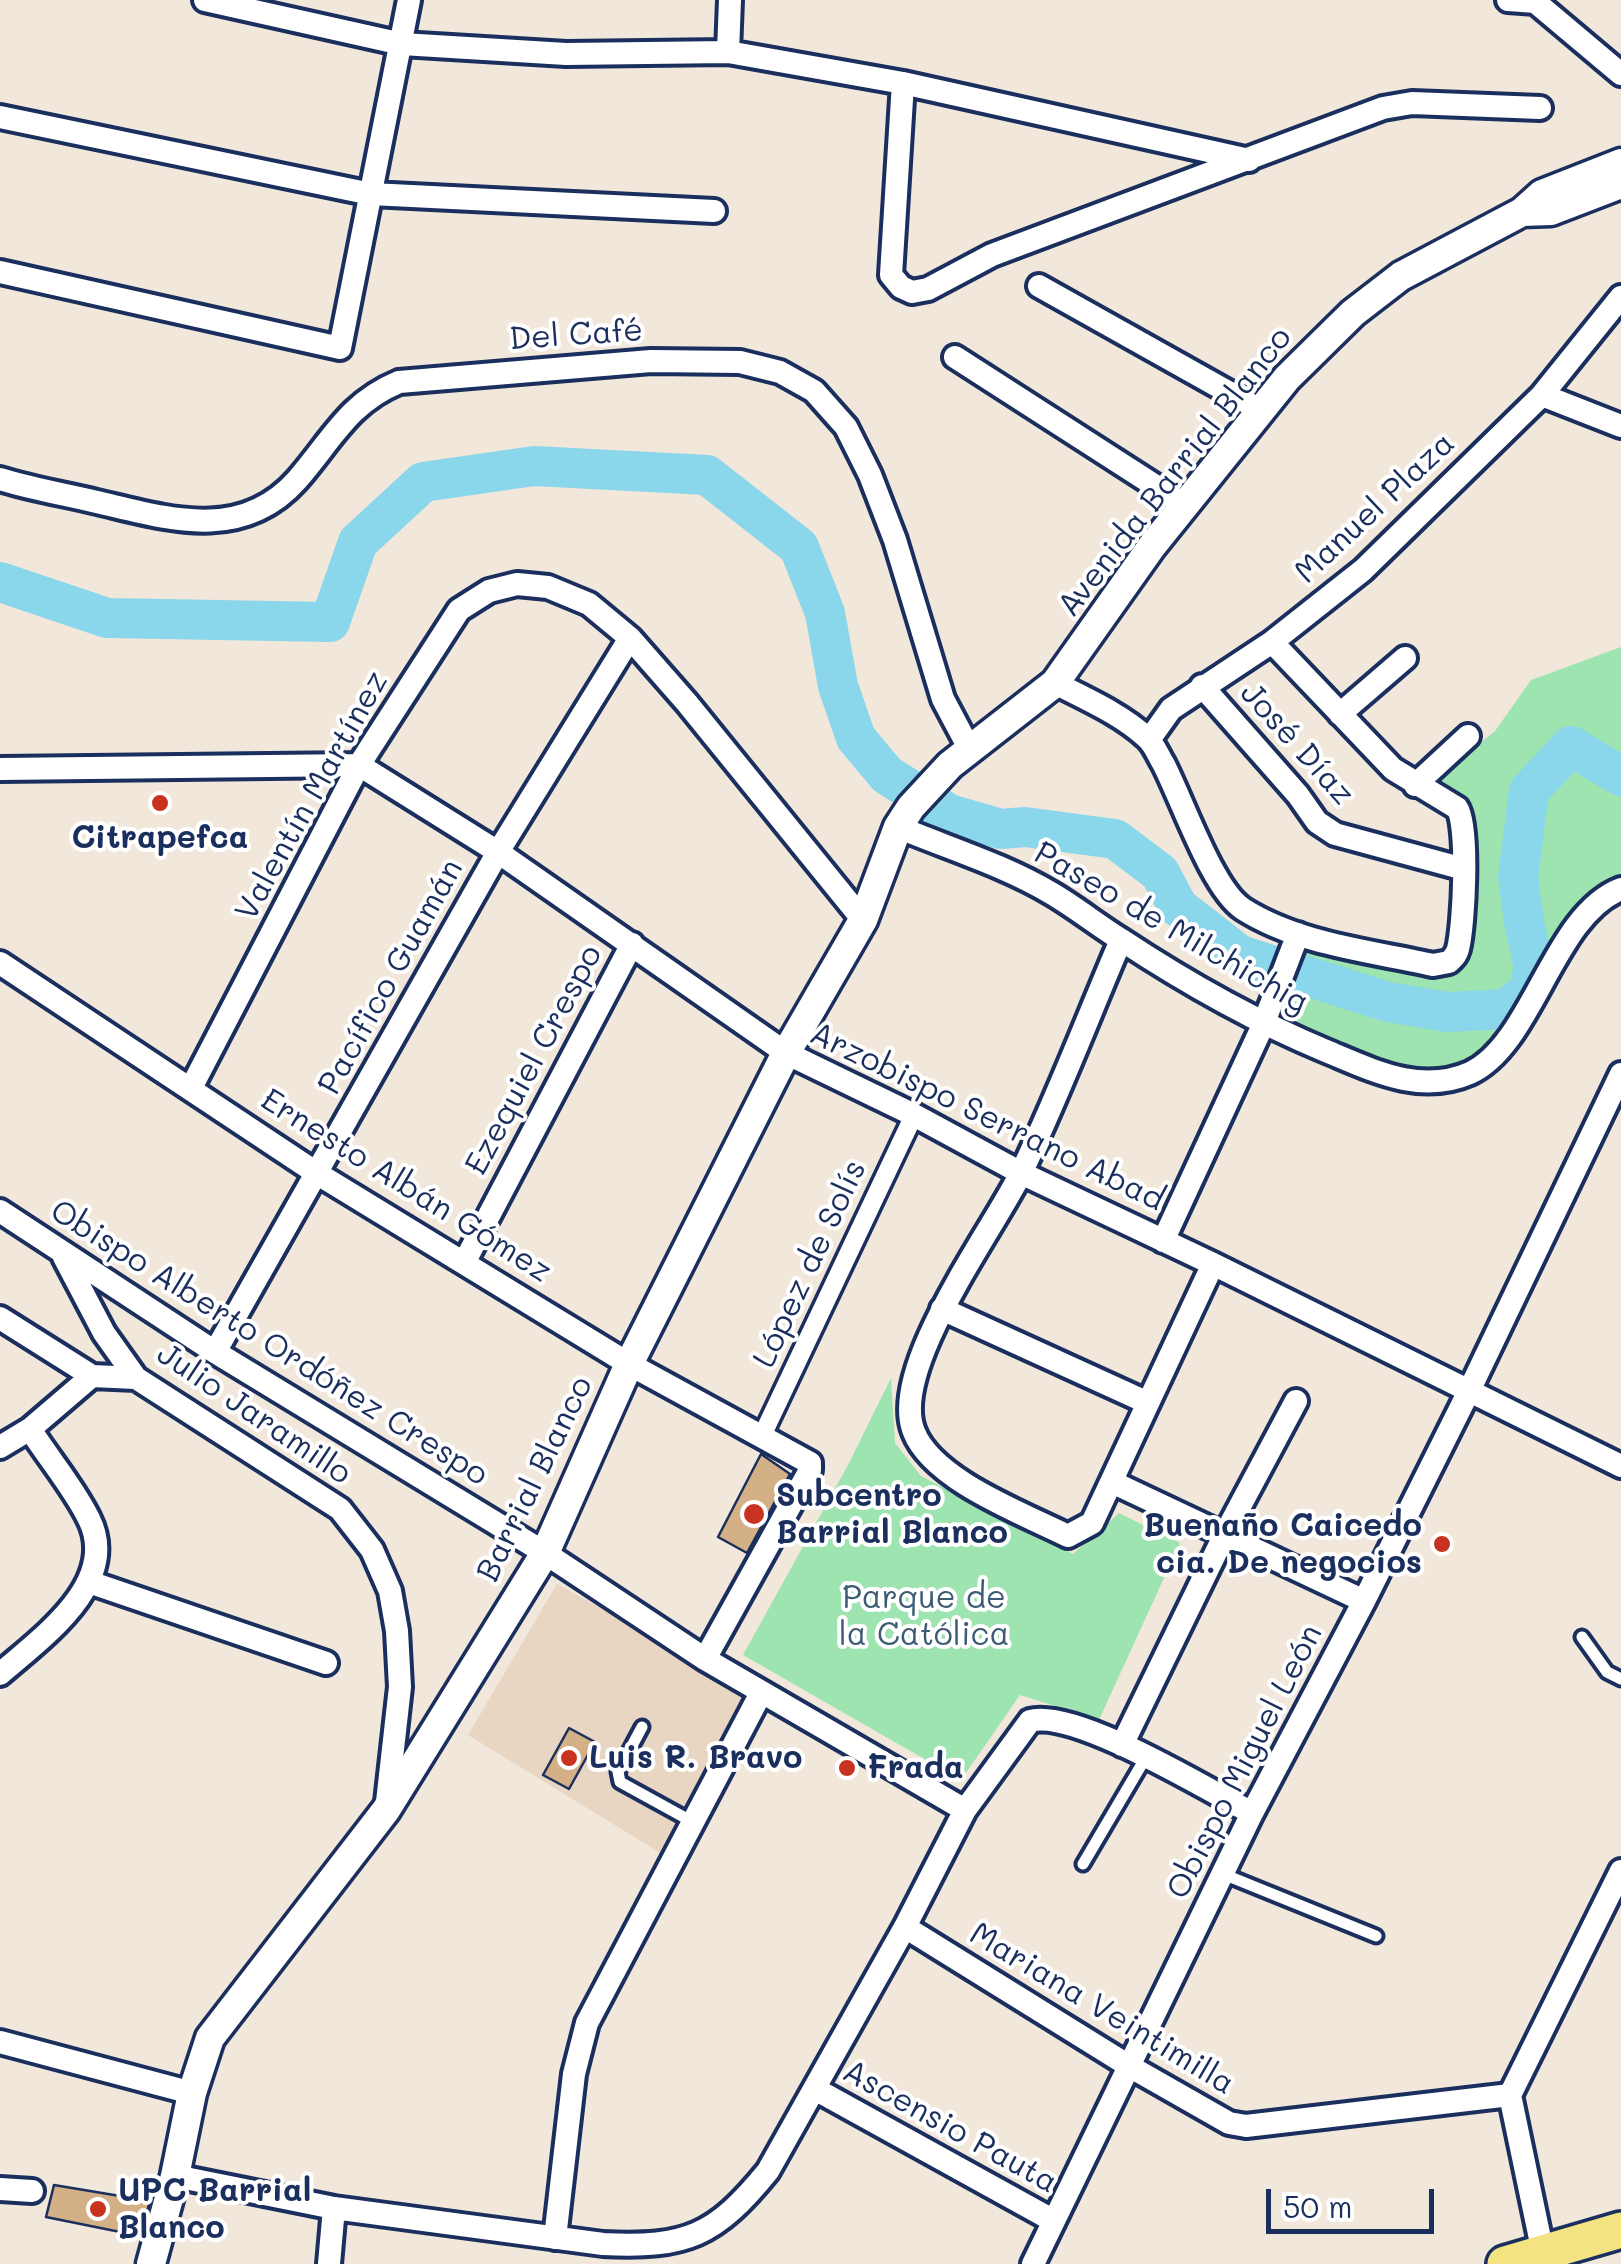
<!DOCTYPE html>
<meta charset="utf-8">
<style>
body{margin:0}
#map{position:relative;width:1621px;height:2264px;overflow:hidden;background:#f2e7db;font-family:Mali,sans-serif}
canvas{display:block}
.scale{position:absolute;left:1266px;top:2189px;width:168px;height:45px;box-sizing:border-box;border:5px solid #1b2f5e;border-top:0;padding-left:12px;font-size:30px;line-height:35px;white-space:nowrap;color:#1b2f5e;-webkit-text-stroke:8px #fff;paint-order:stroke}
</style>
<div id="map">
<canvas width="1621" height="2264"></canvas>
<div class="scale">50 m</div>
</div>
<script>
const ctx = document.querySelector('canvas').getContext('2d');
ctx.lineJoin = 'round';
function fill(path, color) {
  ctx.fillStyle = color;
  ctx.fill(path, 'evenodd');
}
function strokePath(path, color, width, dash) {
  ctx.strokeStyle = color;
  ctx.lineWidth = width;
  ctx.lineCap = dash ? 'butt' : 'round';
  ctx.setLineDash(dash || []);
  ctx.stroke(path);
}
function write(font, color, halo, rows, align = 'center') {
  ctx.font = font + ' Mali,sans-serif';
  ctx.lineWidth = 8;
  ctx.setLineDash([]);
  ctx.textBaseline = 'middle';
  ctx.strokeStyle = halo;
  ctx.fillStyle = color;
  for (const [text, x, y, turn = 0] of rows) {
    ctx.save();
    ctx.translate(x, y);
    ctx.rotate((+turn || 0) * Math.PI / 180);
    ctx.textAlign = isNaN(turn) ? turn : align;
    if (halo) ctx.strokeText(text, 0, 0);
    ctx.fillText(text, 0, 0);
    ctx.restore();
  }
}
fill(new Path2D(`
 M557,1584L742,1686L746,1694L662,1854L468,1735Z`), '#e9d6c2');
fill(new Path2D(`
 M1621,647V880L1600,888L1566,919L1494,1045L1465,1065L1430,1071L1390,1070L1269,1016L1296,951L1455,976L1470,955L1467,814L1432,783L1495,731L1531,680Z
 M891,1378L895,1443L921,1476L1073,1554L1119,1513L1180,1543L1099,1720L1020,1695L961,1780L743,1655L848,1465Z`), '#9de4b1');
strokePath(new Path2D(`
 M0,582L107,618L330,622L358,542L423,482L534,466L707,475L799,547L825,613L838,686L856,738L887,775L949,814L1001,829L1025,827L1115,839L1160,873L1178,907L1240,955L1388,1002L1447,1012L1506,1009L1529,991L1534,967L1524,922L1518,877L1529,791L1571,746L1621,776`), '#8ad6ea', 40);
const building = new Path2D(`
 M761,1454L790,1474L747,1553L718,1537Z
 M569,1728L595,1742L569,1789L543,1775Z
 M54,2185L150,2201L140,2236L46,2217Z`);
fill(building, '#d4b086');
strokePath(building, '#1b2f5e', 2.5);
const service = new Path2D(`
 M1582,1637L1607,1672L1621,1679
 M642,1727L618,1772L620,1782L691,1821
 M1083,1864L1146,1757
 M1223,1874L1376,1936`);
const pedestrian = new Path2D(`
 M761,1438L914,1115`);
const minor = new Path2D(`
 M205,0L402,44L566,54L728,52L903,83L1249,160
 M1508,0L1536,2
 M1533,0L1621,74
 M728,52L730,0
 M903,83L891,275L901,287L912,292L928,289L992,255L1383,108L1412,103L1540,108
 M0,117L371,194L714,211
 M0,272L340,348L409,0
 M1039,286L1262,411
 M955,357L1185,505
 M1542,395L1621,426
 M0,479C32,489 64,494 97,502C166,518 241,543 297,480C332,440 348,403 399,382L651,361L740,362L780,372L814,391L846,427L870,475L895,540L943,699L970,750
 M1055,683C1086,699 1121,714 1147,738C1154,744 1158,755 1163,763C1182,799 1212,889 1243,909C1298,944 1370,951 1433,965L1449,962C1454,957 1456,956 1458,949C1464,926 1469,825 1457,808L1393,769L1272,642
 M1202,686L1298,795L1317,822L1335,834L1464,869
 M1340,714L1405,658
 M1149,740L1171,709L1272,642L1363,570L1542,395L1621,297
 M359,765L498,852L786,1053L914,1115L1021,1173L1213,1264L1621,1466
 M0,769L359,765
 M1415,785L1468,736
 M898,827C948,848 1004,865 1051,893C1075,907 1096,924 1120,939C1185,982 1254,1021 1326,1051C1372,1070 1420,1095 1470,1073C1533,1044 1553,915 1621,889
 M1121,940C1088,1017 1058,1096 1022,1171C994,1229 888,1369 914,1432C933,1480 1022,1513 1068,1536L1092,1523L1213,1264
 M0,963L318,1174L629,1364L810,1463V1470L705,1659
 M191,1088L359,765L459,610L489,591L517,584L548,587L589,604L630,638L687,703L863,920
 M0,1211L215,1352L545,1553L705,1659L965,1810
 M1163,1241L1263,1025L1298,934
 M64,1257L104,1333L136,1378L340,1509L372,1550L390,1591L397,1631L400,1687L387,1802
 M465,1261L632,944
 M942,1309L1146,1402
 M0,1318L92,1376
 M215,1352L498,852L630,638
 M0,1447L30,1429L92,1376L136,1378
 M1112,1482L1364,1601
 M89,1582L326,1663
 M0,1674C40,1639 121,1583 89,1519C74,1488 49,1459 30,1429
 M1122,1745L1224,1536L1296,1401
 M905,1927L1129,2066L1229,2123L1246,2126L1510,2095
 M0,2042L192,2093
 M815,2089L1054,2221
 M175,2176L334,2208L603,2244C687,2248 715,2236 768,2171L905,1927L965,1810L1030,1721C1074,1708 1208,1790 1252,1813
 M0,2189L32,2191
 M555,2238L574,2074L587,2023L761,1693
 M1543,2253L1510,2095L1621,1871
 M329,2264L334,2208
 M1033,2264L1252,1813L1364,1601L1469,1391L1621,1074`);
const tertiary = new Path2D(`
 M1522,212L1551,211L1621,184
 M151,2264L175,2176L192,2093L210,2038L386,1810L545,1553L629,1364L786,1053L863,920L898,827L911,807L950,765L1055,683L1152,546L1287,378L1353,313L1401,276L1522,212L1542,194L1621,163`);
const primary = new Path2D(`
 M1505,2264L1621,2230`);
strokePath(service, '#1b2f5e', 19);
strokePath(pedestrian, '#1b2f5e', 25);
strokePath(minor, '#1b2f5e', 30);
strokePath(tertiary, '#1b2f5e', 35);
strokePath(primary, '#1b2f5e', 42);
strokePath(service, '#fff', 11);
strokePath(pedestrian, '#fff', 18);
strokePath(minor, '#fff', 22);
strokePath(tertiary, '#fff', 28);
strokePath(primary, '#f4e382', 35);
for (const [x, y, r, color] of [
 [160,803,10,"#c8321e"],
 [754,1514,12,"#c8321e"],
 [1442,1544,10,"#c8321e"],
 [569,1758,10,"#c8321e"],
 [847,1768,10,"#c8321e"],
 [98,2209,10,"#c8321e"]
]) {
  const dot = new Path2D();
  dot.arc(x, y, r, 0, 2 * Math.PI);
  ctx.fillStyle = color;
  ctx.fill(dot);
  strokePath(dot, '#fff', 4);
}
write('32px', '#1b2f5e', '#fff', [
 ["Del Café",576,335,-4],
 ["Avenida Barrial Blanco",1175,472,-52],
 ["Manuel Plaza",1375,508,-43],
 ["José Díaz",1297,744,48],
 ["Valentín Martínez",312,796,-61],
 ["Paseo de Milchichig",1171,928,30],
 ["Pacífico Guamán",391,977,-61],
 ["Ezequiel Crespo",534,1060,-62],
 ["Arzobispo Serrano Abad",987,1117,26],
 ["Ernesto Albán Gómez",406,1186,32],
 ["López de Solís",810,1264,-65],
 ["Obispo Alberto Ordóñez Crespo",269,1343,32],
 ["Julio Jaramillo",254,1414,34],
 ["Barrial Blanco",535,1479,-64],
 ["Obispo Miguel León",1245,1762,-63],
 ["Mariana Veintimilla",1102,2009,31],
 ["Ascensio Pauta",950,2127,29]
]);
write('bold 32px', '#1b2f5e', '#fff', [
 ["Citrapefca",160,838,"center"],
 ["Subcentro",776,1496],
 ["Barrial Blanco",776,1533],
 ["Buenaño Caicedo",1422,1526,"right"],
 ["cia. De negocios",1422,1563,"right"],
 ["Luis R. Bravo",589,1758],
 ["Frada",867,1768],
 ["UPC Barrial",118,2191],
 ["Blanco",118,2228]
], 'left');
write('32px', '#3c5c73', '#fff', [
 ["Parque de",924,1598],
 ["la Católica",924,1635]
]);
</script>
